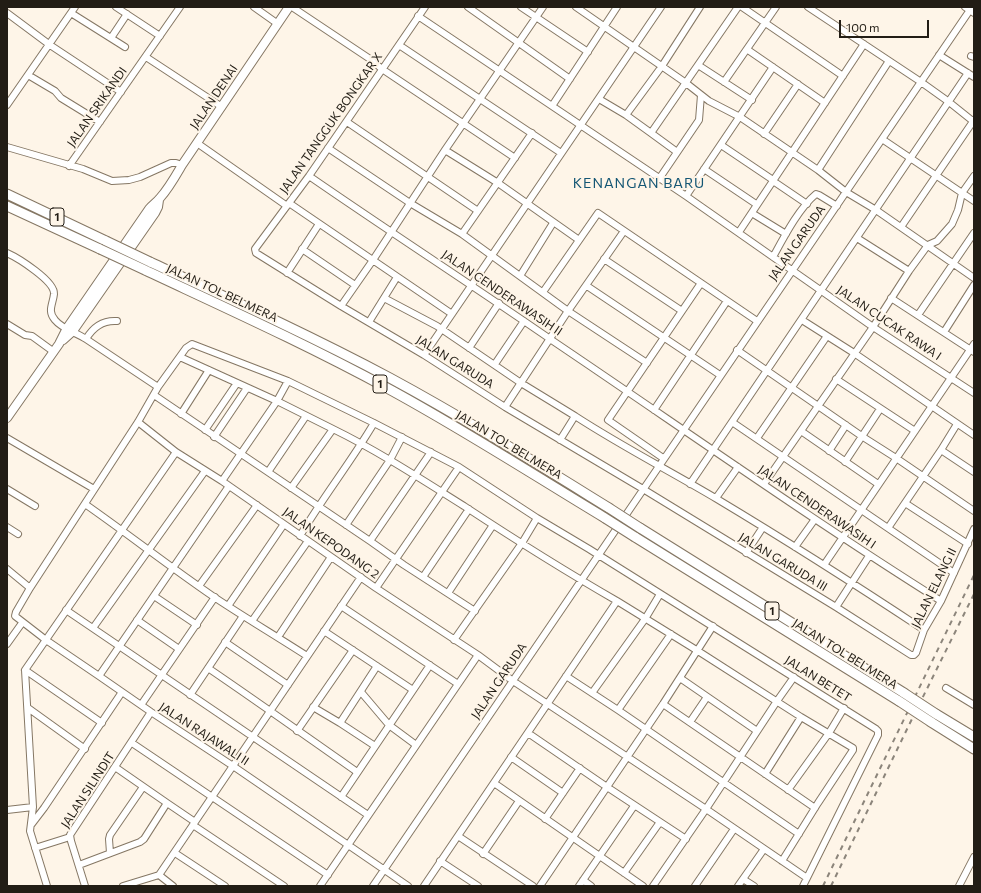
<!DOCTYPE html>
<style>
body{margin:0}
#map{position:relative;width:981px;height:893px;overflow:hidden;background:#fef5e8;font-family:Commissioner,sans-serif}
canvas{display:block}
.frame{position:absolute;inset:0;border:8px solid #221d15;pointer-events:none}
.scale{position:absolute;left:839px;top:20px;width:90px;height:18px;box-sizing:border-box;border:2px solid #221d15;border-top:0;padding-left:5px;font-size:12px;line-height:14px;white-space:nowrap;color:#221d15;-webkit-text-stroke:3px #fef5e8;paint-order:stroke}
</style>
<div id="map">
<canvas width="981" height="893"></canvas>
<div class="frame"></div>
<div class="scale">100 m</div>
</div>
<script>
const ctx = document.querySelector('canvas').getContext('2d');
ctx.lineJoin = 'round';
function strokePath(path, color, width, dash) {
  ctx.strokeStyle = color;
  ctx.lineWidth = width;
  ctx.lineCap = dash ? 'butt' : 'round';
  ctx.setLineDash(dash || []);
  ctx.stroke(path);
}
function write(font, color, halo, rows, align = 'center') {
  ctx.font = font + ' Commissioner,sans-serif';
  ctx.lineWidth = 4;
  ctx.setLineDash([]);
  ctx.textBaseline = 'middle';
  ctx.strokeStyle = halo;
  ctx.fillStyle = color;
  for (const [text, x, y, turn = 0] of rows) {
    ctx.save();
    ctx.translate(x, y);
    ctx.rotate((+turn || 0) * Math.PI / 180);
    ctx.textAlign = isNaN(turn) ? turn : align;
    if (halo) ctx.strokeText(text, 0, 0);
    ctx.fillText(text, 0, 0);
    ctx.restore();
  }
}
const minor = new Path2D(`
 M116,7L160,36
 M254,7L278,24
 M292,7L370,59L382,69L515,158
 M425,7L309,176L255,249L256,253L341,306L424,355L505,407L643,489L836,607L911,655H914L916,653L924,630L941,601L974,529
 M468,7L570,79
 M521,7L588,52
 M576,7L686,83L709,101L740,117L818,170L846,192L876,210L974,278
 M742,7L843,76
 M808,7L921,82L949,102L974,122
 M965,7L974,13
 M7,13L50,45L121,92
 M71,13L125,47
 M418,16L686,196L873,327L974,393
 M111,38L127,14
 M399,45L561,153
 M748,50L825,103
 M939,55L974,77
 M971,56L974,57
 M146,57L222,107
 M698,65L752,100
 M28,75L55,91L61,98L100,122
 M724,82L776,7
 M599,99L626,115L651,133L738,7
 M7,105L75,7
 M552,106L617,7
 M626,115L662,66L700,7
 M347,122L478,211
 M651,133L677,152
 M764,134L798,84
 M882,139L974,201
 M197,143L287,206
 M721,145L773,180
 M7,147L83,169L112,181L129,180L140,177L171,163H176L182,165
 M328,148L410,203L462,234L568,311L647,363
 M445,150L498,183L579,240
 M69,166L180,7
 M704,169L756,204
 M818,170L889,61
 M309,176C390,232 472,285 553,341C682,428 809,518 941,601
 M659,179L699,120L701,95
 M776,183L807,204
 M686,196L773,67
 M289,203L452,314
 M755,215L786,234
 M901,227L974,120
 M739,232L864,44
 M462,234L532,133
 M857,238L909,271
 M302,249L355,285
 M7,253C18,258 55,281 54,294C53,304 47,311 55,320C62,329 77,333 86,339C110,355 134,371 158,387
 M773,257C784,237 799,208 816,194L819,195L837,206
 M604,259L682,311
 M287,273L319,224
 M520,276L553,223
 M587,286L720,375
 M543,292L598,213L757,321
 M384,298L437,326L521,383L575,416L560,440
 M891,298L974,352
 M341,306L373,260L445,150L543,7
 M918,315L974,233
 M802,320L854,353L974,435
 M369,322L397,277
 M7,324L25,335L32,336L54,352
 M944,332L974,285
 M86,339C93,327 103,320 117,321
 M469,348L499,303
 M737,350L863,437L896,458L974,511
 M424,355L661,7
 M180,357L277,401L333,429
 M495,364L524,321
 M836,379L915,431
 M154,395L370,541L404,565L475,611
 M505,407L568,311L624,231
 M654,410L727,301
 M181,414L209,370
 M575,416C621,446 670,471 717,499C787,541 856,585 924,630
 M138,422L176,452L222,481L376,588L478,655L513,681L706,809L807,878
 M732,422L954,573
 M205,430L237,383
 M801,431L878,484
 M214,437L247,388
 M7,438L94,489
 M757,438L827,336
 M941,450L957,424
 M829,451L846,425
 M663,458L608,420L701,283
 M845,462L880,409
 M268,472L306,416
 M222,481L277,401L288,381
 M690,484L968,73
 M764,484L873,327L909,271L928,245L937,241L952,224L958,210L962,193L974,176
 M291,488L333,429C378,451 421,479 464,506C514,539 565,571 617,601
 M7,489L35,506
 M716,498L738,467
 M905,503L968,544
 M85,504C128,534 170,567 214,597C244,617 276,636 307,656
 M346,525L390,460L402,437
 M7,527L18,534
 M888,528L941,450L974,472
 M300,536C323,497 351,462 374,423
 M370,541L431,452
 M795,547L815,519
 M746,553L763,527
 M824,565L974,344
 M7,569L30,588
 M423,577L469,509
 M199,586L257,505
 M376,588L459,467
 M448,593L493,525
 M154,596L197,625
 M228,606L284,524
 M341,606L458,684
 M836,607L869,556
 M66,610L368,815
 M137,620L179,649
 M252,621L308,541
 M93,628L205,471
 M324,631L413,690
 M278,637L331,557
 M454,640L522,543L537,518
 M225,642L288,685
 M7,644L22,623
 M208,668C258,702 307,737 357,772
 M25,670L102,723
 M99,676L229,486
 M566,676L618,710L799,834
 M680,678L757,731
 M946,688L974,705
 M361,692L389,725L416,745
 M592,693L645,619L660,594
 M190,695L243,616
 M663,704L815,808
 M141,705L215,597
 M313,707L340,723
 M28,708L85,749
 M618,710L671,634
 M690,722L707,697
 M297,731L353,650
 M528,733L607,787L686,839
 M132,743L328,875
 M375,746L340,723L377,666
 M511,757L563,793
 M115,767L167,803
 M765,774L801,717
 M494,783L643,886
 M788,790L829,733L844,708
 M341,797L430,665
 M7,810L33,807
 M545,819L580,768
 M31,825L44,808L122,692
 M193,825L284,886
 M458,836L533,886
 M35,848L70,837
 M110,853L109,839L110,835L143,787
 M175,853L225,886
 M483,854L519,801
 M440,861L478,886
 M79,865L140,842L144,839L167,803L195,822
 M624,873L660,822
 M743,879L754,886
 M583,880L591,886
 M47,886L30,831L33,807L25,670L176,452
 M85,886L71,841L70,835L151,712
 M123,886L159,875
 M173,886L159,875L361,577
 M320,886L478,655
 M373,886L972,7
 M408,886L233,766L151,712L99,676L46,640L15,616L16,612L30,588L138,422L158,387L186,348L192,344L288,381L374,423L459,467L537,518L589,549L876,729L878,731V735L803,886
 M424,886L617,601L698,651L801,717L853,748V750L818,803L782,861
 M540,886L663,704L713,626
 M579,886L634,806
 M653,886L706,809L777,701L794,677
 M695,886L734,829
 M738,886L764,849
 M959,886L974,857`);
const major = new Path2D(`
 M63,340L73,331L155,213L158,207L159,200
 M7,418L59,344L67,328L149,209C152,205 157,202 160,198C169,188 175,177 182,165L289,7`);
const highway = new Path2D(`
 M7,194L106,241
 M7,206L100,249
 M150,262C230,299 311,336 390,378C464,418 536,463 609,508
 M145,270C226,308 308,345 387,388C461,428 532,474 605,518
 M640,528L904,693
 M635,537L899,701
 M936,714L974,737
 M931,722L974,749`);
strokePath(minor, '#857764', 8);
strokePath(major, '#857764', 10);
strokePath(highway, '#857764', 11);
strokePath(minor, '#fff', 6);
strokePath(major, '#fff', 8);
strokePath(highway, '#fff', 9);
strokePath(new Path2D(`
 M823,886L974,575
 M831,886L910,723L974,594`), '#8c857b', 2, [5, 5]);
const highwayBridge = new Path2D(`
 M106,241L150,262
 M100,249L145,270
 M609,508L640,528
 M605,518L635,537
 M904,693L936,714
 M899,701L931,722`);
strokePath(highwayBridge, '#857764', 11, []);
strokePath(highwayBridge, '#fff', 9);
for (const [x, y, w] of [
 [57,217,14],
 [380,384,14],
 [772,611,14]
]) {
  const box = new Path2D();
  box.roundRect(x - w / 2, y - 9, w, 18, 3);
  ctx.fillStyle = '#fef5e8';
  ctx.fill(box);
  strokePath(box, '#221d15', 1);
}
write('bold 11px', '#221d15', null, [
 ["1",57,217],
 ["1",380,384],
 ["1",772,611]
]);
write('12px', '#221d15', '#fef5e8', [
 ["JALAN DENAI",214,97,-56],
 ["JALAN SRIKANDI",97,107,-55],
 ["JALAN TANGGUK BONGKAR X",331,123,-55],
 ["JALAN GARUDA",797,243,-55],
 ["JALAN TOL BELMERA",222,293,25],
 ["JALAN CENDERAWASIH II",502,293,34],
 ["JALAN CUCAK RAWA I",889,323,34],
 ["JALAN GARUDA",455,362,32],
 ["JALAN TOL BELMERA",509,445,31],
 ["JALAN CENDERAWASIH I",817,507,34],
 ["JALAN KEPODANG 2",331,543,35],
 ["JALAN GARUDA III",783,562,31],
 ["JALAN ELANG II",934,588,-64],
 ["JALAN TOL BELMERA",845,654,32],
 ["JALAN BETET",818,679,32],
 ["JALAN GARUDA",499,681,-56],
 ["JALAN RAJAWALI II",204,734,33],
 ["JALAN SILINDIT",88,790,-57]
]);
ctx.letterSpacing = '1px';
write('14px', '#145674', '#fef5e8', [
 ["KENANGAN BARU",639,183]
]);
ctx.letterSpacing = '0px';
</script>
